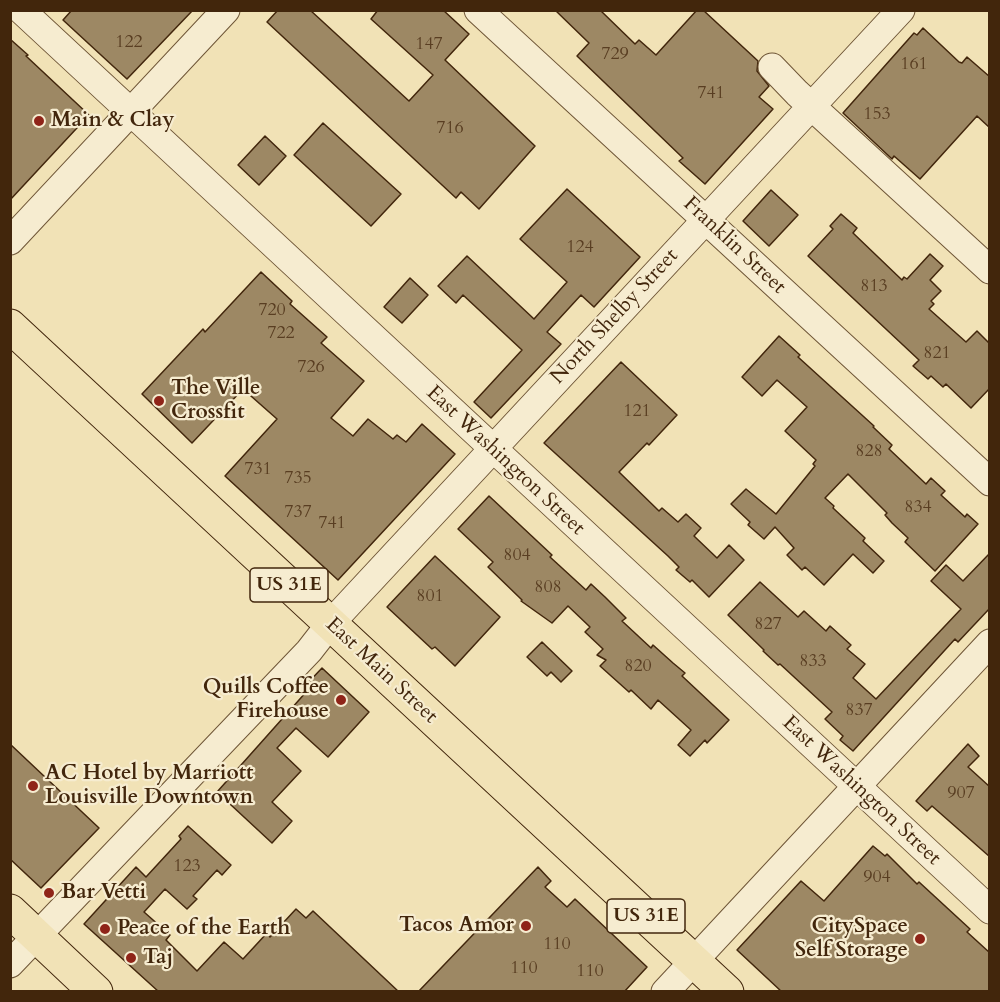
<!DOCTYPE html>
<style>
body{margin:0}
#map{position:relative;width:1000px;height:1002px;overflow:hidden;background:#f1e2b6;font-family:Cardo,serif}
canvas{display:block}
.frame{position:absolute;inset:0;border:12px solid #42260c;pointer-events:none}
</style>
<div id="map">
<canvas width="1000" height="1002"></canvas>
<div class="frame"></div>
</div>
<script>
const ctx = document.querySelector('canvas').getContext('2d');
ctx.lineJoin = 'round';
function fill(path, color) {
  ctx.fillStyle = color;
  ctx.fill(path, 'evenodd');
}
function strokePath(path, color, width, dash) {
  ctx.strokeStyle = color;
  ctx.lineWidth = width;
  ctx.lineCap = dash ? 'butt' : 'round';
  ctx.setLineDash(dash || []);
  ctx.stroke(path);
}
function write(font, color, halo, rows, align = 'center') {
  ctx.font = font + ' Cardo,serif';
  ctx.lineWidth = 4.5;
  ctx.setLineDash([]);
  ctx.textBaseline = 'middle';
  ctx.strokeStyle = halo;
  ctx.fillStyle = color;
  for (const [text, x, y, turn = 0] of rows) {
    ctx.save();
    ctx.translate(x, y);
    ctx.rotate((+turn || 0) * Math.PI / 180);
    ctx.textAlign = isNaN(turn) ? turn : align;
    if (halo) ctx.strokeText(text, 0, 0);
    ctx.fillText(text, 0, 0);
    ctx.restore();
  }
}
const building = new Path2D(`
 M72,10H193L127,79L63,20Z
 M278,10H310L409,101L433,75L371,19L378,10H443L469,34L445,60L535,146L479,209L461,192L456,198L267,22Z
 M555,10H600L635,44L639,40L656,55L697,10H703L758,61L757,71L769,86L759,97L773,109L705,184L679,161L683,158L577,56L589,43Z
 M923,28L959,62L962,63L967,57L990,77V128L977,116L920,179L894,156L892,159L843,113L914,33L917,35Z
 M10,39L28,55L26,56L89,115L10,200Z
 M323,123L401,194L371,226L294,155Z
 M265,136L286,156L259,185L238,165Z
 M567,189L640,257L594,307L581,295L547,332L561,344L491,418L474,402L522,350L463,295L456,303L438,286L467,256L534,319L567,282L520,239Z
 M771,190L798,215L769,246L743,221Z
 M841,214L857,228L853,233L902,280L904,277L907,279L930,254L943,266L930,280L941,291L931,301L934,304L929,309L966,342L977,331L989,343L990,388L971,408L946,384L943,387L931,376L928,379L913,366L919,360L808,256L833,229L830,226Z
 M261,272L292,301L290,304L327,337L321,343L364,381L331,418L353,436L368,419L393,439L397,435L406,442L422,424L455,454L338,580L225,476L277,419L243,389L192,443L142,394L203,329L205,332Z
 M410,278L428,295L402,323L384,307Z
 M779,336L800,355L798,357L874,426L873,427L892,445L889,449L926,484L931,478L945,491L941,495L965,517L967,514L978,524L935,571L905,542L908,538L892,523L885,515L887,513L848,474L825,498L834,506L833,508L865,538L863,541L884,561L873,573L853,554L824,585L805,567L802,570L787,555L794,548L775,527L764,539L748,525L750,522L731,504L746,489L776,514L815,466L813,464L816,460L785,431L807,407L777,380L762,396L742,377Z
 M621,362L677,415L649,445L647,443L619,472L659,511L662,508L678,522L686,514L701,528L694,536L717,558L729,545L744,560L709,597L692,580L690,582L676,570L679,567L668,556L544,443Z
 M489,496L552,555L550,557L586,590L591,584L605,597L626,618L622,621L651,648L653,645L673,663L685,673L682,676L729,720L707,743L705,740L690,756L678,745L691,730L658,700L651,709L631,690L629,692L600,666L606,660L597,655L603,649L585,632L590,627L568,606L552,623L521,601L522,600L488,567L493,562L458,529Z
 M990,553V608L958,642L955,639L853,751L840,740L843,736L825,719L832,712L780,664L778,665L763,651L764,650L728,615L760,582L798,617L804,611L826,631L830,626L851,645L847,649L865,664L853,678L876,699L961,609L931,581L946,565L963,581Z
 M435,556L500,617L455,666L435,647L432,649L387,607Z
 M542,642L572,671L561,682L551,672L547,676L527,657Z
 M322,668L369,712L328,757L296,728L277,748L301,771L272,802L292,821L272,843L217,792L307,691L303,688Z
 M10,744L99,828L41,888L10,859Z
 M968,744L979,756L968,767L990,787V857L932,806L927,811L916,801Z
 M188,826L231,865L222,875L217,870L193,896L197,899L187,909L165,889L144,912L170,935L166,940L197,971L224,942L243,959L267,933L270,937L296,909L306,918L313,911L399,992H159L84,924L136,867L146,877L181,839L179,836Z
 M873,846L885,856L887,854L917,884L919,882L970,929L967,932L990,953V992H782L737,950L801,881L824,901Z
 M538,867L551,881L545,887L567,907L575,899L647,967L624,992H418Z`);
fill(building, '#9d8864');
strokePath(building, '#42260c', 1.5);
const minor = new Path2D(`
 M21,10L990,910
 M478,10L990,482
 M772,67L797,93L990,270
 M10,241L226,10
 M10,964L309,651L330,624L901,10
 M665,992L990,643`);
const major = new Path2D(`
 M10,326L727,992
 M10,911L96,992`);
strokePath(minor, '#6e5536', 29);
strokePath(major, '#42260c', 35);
strokePath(minor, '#f6ecd0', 27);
strokePath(major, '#f1e2b6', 33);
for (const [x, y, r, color] of [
 [39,121,6,"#8f2418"],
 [159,401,6,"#8f2418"],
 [341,700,6,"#8f2418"],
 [33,786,6,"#8f2418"],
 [49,893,6,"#8f2418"],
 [526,926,6,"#8f2418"],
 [105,929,6,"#8f2418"],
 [920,939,6,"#8f2418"],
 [131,958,6,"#8f2418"]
]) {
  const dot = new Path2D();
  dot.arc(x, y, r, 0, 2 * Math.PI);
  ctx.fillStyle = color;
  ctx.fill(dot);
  strokePath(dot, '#f6ecd0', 2);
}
write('18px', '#593e22', null, [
 ["122",129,43],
 ["147",429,45],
 ["729",615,55],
 ["161",914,65],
 ["741",711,94],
 ["153",877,115],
 ["716",450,129],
 ["124",580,248],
 ["813",874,287],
 ["720",272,311],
 ["722",281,334],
 ["821",937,354],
 ["726",311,368],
 ["121",637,412],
 ["828",869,452],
 ["731",258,470],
 ["735",298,479],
 ["834",918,508],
 ["737",298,513],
 ["741",332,524],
 ["804",517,556],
 ["808",548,588],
 ["801",430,597],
 ["827",768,625],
 ["833",813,662],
 ["820",638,667],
 ["837",859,711],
 ["907",961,794],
 ["123",187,867],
 ["904",877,878],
 ["110",557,945],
 ["110",524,969],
 ["110",590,972]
]);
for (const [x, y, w] of [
 [289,585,78],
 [646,916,78]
]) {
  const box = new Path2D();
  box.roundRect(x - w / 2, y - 17, w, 34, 4.5);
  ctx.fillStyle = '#f6ecd0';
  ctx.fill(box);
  strokePath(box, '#42260c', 1.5);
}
write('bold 20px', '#42260c', null, [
 ["US 31E",289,585],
 ["US 31E",646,916]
]);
write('bold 21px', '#42260c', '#f6ecd0', [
 ["Main & Clay",51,121],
 ["The Ville",171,389],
 ["Crossfit",171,413],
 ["Quills Coffee",329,688,"right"],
 ["Firehouse",329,712,"right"],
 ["AC Hotel by Marriott",45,774],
 ["Louisville Downtown",45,798],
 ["Bar Vetti",61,893],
 ["Tacos Amor",514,926,"right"],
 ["CitySpace",908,927,"right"],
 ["Self Storage",908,951,"right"],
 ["Peace of the Earth",117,929],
 ["Taj",143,958]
], 'left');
write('21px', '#42260c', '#f6ecd0', [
 ["Franklin Street",734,246,43],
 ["North Shelby Street",615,317,-47],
 ["East Washington Street",505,461,43],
 ["East Main Street",381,671,43],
 ["East Washington Street",861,791,43]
]);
</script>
